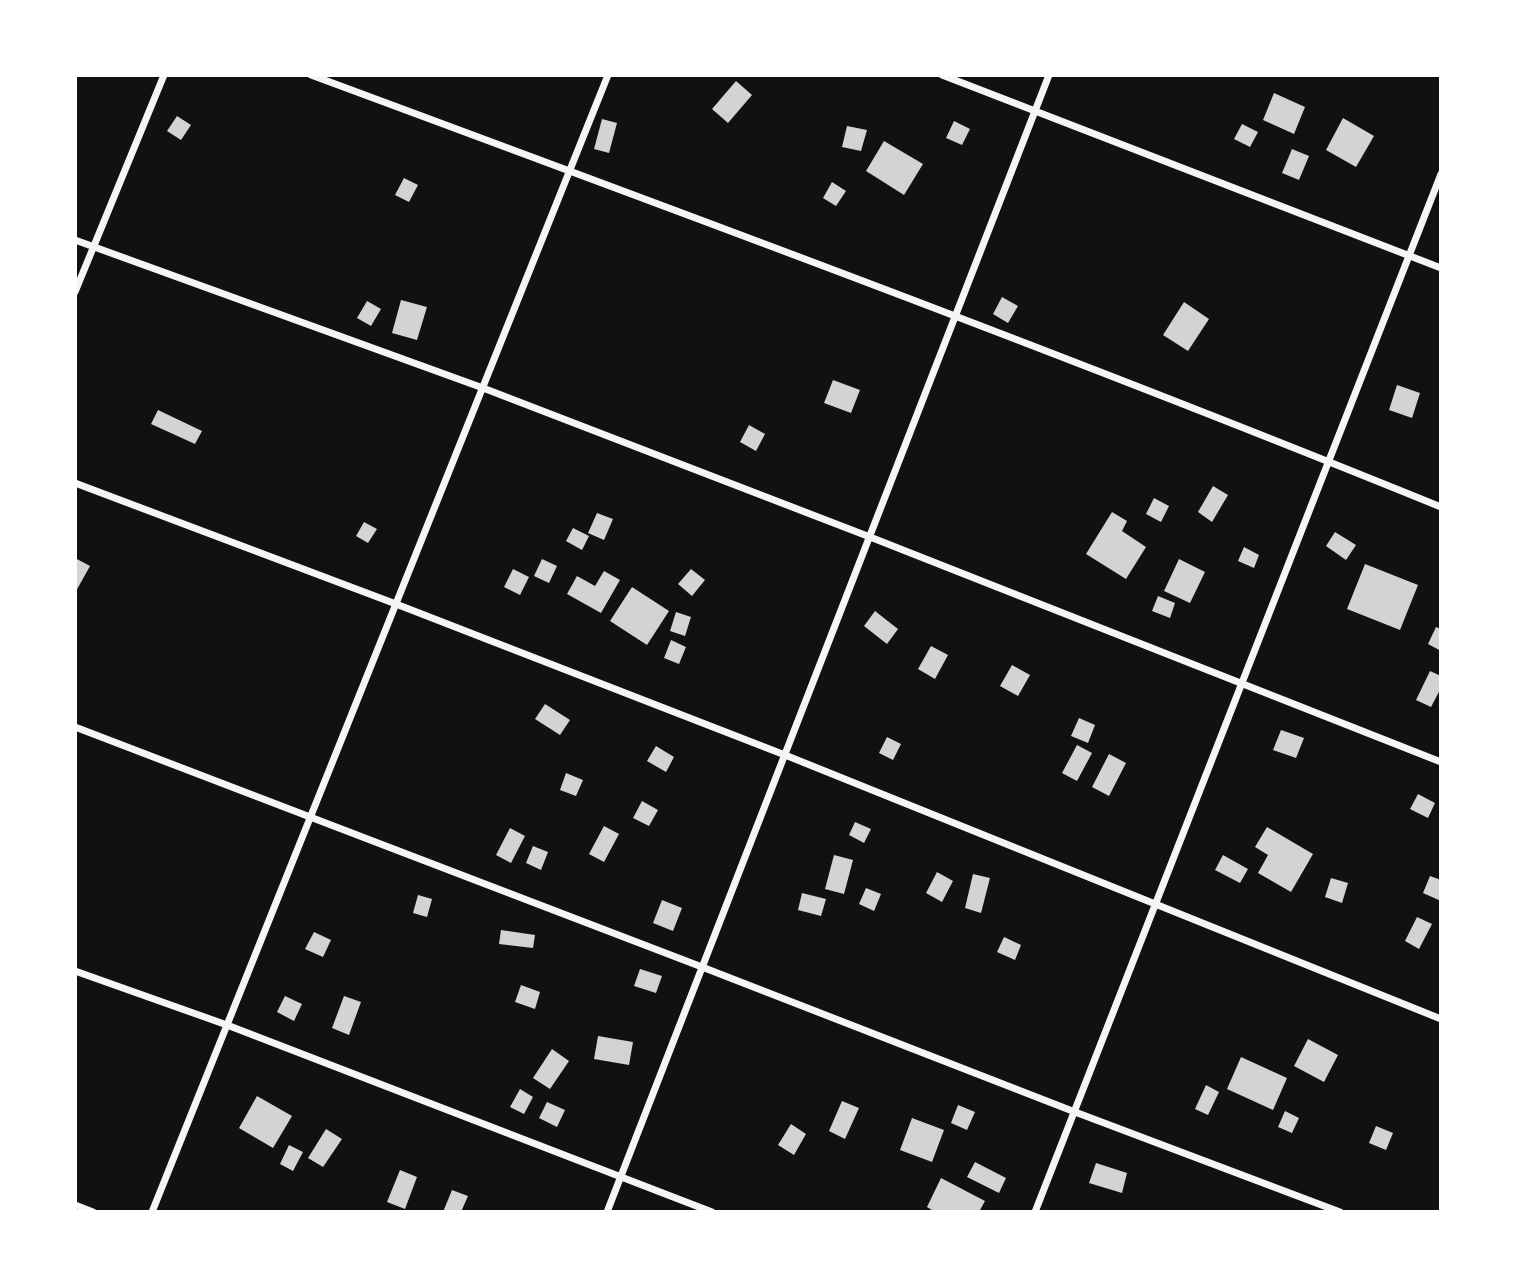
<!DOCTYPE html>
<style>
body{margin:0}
#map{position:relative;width:1516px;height:1287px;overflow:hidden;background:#111;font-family:Signika,sans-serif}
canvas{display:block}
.frame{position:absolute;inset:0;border:77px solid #fff;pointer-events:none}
</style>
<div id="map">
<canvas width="1516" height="1287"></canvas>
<div class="frame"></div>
</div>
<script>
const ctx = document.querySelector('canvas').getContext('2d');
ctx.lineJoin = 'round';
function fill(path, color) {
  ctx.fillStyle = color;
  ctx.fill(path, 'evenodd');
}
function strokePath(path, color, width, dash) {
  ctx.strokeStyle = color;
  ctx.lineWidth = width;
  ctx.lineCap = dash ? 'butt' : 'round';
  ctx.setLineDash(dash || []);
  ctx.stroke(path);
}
fill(new Path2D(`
 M736,81L752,95L728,123L712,109Z
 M1274,93L1305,107L1294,134L1263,120Z
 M177,116L191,125L181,140L167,131Z
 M1343,118L1374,136L1356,167L1326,150Z
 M602,119L617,123L609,153L594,149Z
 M954,121L970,129L962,145L946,138Z
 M1242,124L1258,132L1250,147L1234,139Z
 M847,126L867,130L861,151L842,147Z
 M884,141L923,164L904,195L866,171Z
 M1292,149L1309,156L1299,180L1282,173Z
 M404,178L418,185L409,202L395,195Z
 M832,182L846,191L836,206L823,198Z
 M1002,297L1018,306L1008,323L993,314Z
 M401,300L427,307L417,340L392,333Z
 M367,301L381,309L371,326L357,318Z
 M1184,302L1209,319L1188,351L1163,335Z
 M833,380L860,390L851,413L824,403Z
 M1397,385L1420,393L1412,418L1389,410Z
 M158,410L202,431L195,444L151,424Z
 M749,425L765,434L756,451L740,442Z
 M1213,486L1228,495L1212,522L1198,512Z
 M1154,498L1169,506L1161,522L1146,514Z
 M1112,512L1127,521L1122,531L1146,547L1126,579L1086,554Z
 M597,513L613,519L604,540L588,533Z
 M364,522L377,529L368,543L356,536Z
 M573,528L589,536L582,550L566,541Z
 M1335,532L1356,545L1346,560L1326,546Z
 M1244,547L1259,555L1254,568L1238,561Z
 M75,558L90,566L75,593Z
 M542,559L557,566L549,583L534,576Z
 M1179,559L1205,572L1190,603L1164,591Z
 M1365,564L1418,585L1400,630L1347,609Z
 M513,569L529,577L520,595L504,587Z
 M691,569L705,580L692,596L678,584Z
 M604,571L620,580L601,613L567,594L577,576L595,586Z
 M632,587L669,611L647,645L610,621Z
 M1158,596L1175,603L1170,618L1152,611Z
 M875,611L898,629L887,644L864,626Z
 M676,612L691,617L685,636L670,631Z
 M1436,627L1441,629V651L1428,644Z
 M671,640L686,647L679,664L664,658Z
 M931,646L948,655L935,679L918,669Z
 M1012,665L1030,675L1018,696L1000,686Z
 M1430,671L1441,676V688L1431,707L1416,700Z
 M545,704L570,720L560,735L535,719Z
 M1079,718L1095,725L1088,743L1071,736Z
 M1281,730L1304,738L1296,758L1273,750Z
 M887,737L901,744L893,760L879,753Z
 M1077,745L1092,753L1077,781L1062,773Z
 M656,746L674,757L666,772L647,761Z
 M1109,754L1126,763L1109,796L1092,787Z
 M566,773L583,780L576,796L560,790Z
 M1418,794L1435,803L1428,818L1410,809Z
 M642,801L658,810L649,826L633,818Z
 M855,822L871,829L864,843L849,835Z
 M604,826L619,834L604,862L589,854Z
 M1267,827L1313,854L1291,892L1258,873L1268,855L1255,847Z
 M510,828L525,836L511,863L496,855Z
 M533,846L548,852L541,870L526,863Z
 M834,855L853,860L844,894L825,889Z
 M1223,855L1248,869L1240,883L1215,870Z
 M937,872L953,881L942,902L926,893Z
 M973,874L990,878L981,913L965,908Z
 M1430,876L1441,880V901L1423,893Z
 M1331,878L1348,883L1342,903L1325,897Z
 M866,888L881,894L874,911L859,904Z
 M802,893L826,899L821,916L798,910Z
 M418,895L432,899L427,917L413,913Z
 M662,900L682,908L673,931L653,923Z
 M1417,917L1432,924L1419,949L1405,941Z
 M501,930L535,935L533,948L499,944Z
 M314,932L331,940L323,957L305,949Z
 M1004,937L1021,945L1015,960L997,952Z
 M640,969L662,976L656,993L634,986Z
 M521,985L540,992L535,1009L515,1002Z
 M285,996L302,1004L294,1021L277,1012Z
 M344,996L361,1002L349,1035L332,1028Z
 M598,1036L633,1042L629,1065L594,1059Z
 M1308,1039L1338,1055L1324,1082L1294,1066Z
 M552,1049L569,1061L550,1089L533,1078Z
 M1241,1057L1287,1078L1273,1110L1227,1089Z
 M1206,1085L1219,1092L1208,1115L1195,1109Z
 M520,1089L533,1097L524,1114L510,1107Z
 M257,1096L292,1116L273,1148L239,1128Z
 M842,1101L859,1108L845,1139L829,1131Z
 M547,1102L565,1110L557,1127L539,1118Z
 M958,1105L975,1112L967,1130L951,1123Z
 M1285,1111L1299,1118L1292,1133L1278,1127Z
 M912,1118L944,1130L932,1162L900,1150Z
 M791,1124L806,1134L794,1155L778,1145Z
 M1376,1126L1393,1133L1386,1150L1369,1143Z
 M326,1129L342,1139L323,1167L308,1158Z
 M289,1145L303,1152L293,1171L280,1164Z
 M975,1162L1006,1178L999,1193L967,1177Z
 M1096,1163L1127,1173L1122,1193L1089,1183Z
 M400,1170L417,1177L405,1209L387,1202Z
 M941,1178L985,1201L979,1212H935L927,1207Z
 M452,1190L468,1196L461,1212H443Z`), '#d3d3d3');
strokePath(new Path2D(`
 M311,75C689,215 1067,355 1441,507
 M942,75L1441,268
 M75,240L483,388L870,537L1441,762
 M75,292L164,75
 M75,483L396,604L785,755L1441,1019
 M75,727L702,967L1075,1112L1340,1212
 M75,971L227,1025L712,1212
 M75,1205L93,1212
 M152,1212L608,75
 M607,1212L1049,75
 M1035,1212L1441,174`), '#f5f5f5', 7);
</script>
